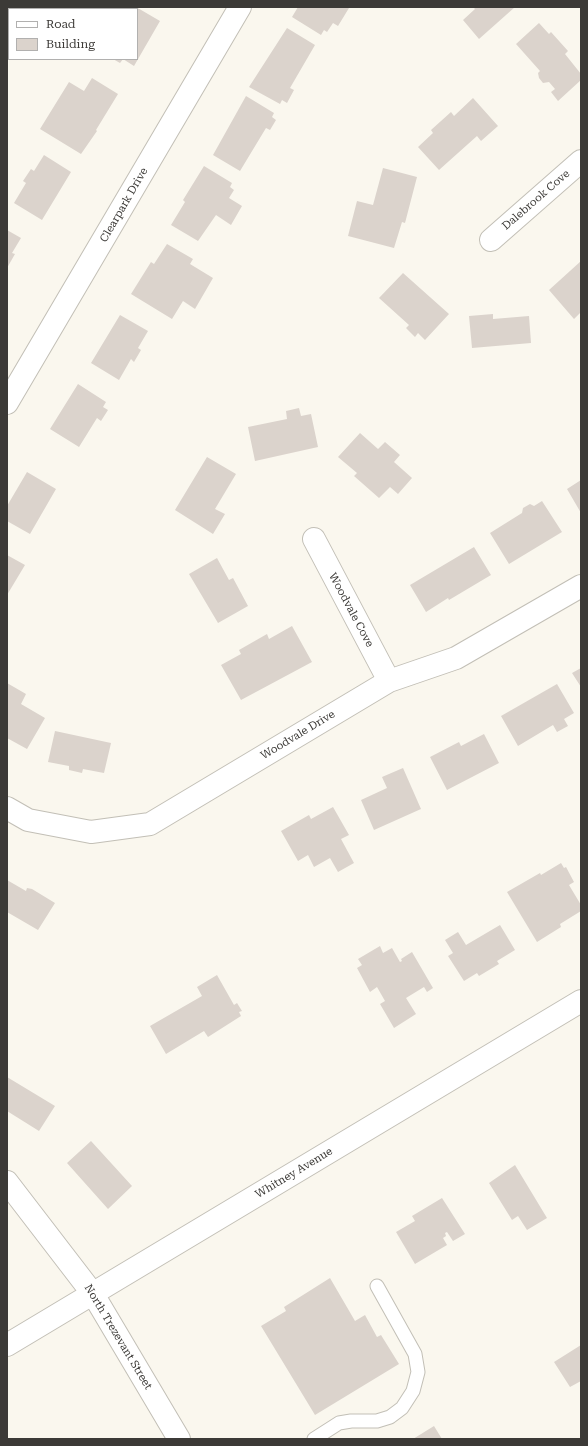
<!DOCTYPE html>
<style>
body{margin:0}
#map{position:relative;width:588px;height:1446px;overflow:hidden;background:#faf7ee;font-family:"Roboto Serif",serif}
canvas{display:block}
.frame{position:absolute;inset:0;border:8px solid #3c3a37;pointer-events:none}
.legend{position:absolute;left:8px;top:8px;width:130px;height:52px;box-sizing:border-box;background:#fff;border:1px solid #b1b0af;margin:0;padding:5px 7px;list-style:none;font-size:12px;color:#3c3a37}
.legend li{display:flex;align-items:center;gap:8px;height:20px}
.legend b{width:20px;border:1px solid #b1b0af}
</style>
<div id="map">
<canvas width="588" height="1446"></canvas>
<div class="frame"></div>
<ul class="legend">
<li><b style="height:5px;background:#fff"></b>Road</li>
<li><b style="height:11px;background:#dbd3cc"></b>Building</li>
</ul>
</div>
<script>
const ctx = document.querySelector('canvas').getContext('2d');
ctx.lineJoin = 'round';
function fill(path, color) {
  ctx.fillStyle = color;
  ctx.fill(path, 'evenodd');
}
function strokePath(path, color, width, dash) {
  ctx.strokeStyle = color;
  ctx.lineWidth = width;
  ctx.lineCap = dash ? 'butt' : 'round';
  ctx.setLineDash(dash || []);
  ctx.stroke(path);
}
function write(font, color, halo, rows, align = 'center') {
  ctx.font = font + ' "Roboto Serif",serif';
  ctx.lineWidth = 3;
  ctx.setLineDash([]);
  ctx.textBaseline = 'middle';
  ctx.strokeStyle = halo;
  ctx.fillStyle = color;
  for (const [text, x, y, turn = 0] of rows) {
    ctx.save();
    ctx.translate(x, y);
    ctx.rotate((+turn || 0) * Math.PI / 180);
    ctx.textAlign = isNaN(turn) ? turn : align;
    if (halo) ctx.strokeText(text, 0, 0);
    ctx.fillText(text, 0, 0);
    ctx.restore();
  }
}
fill(new Path2D(`
 M131,7H136L160,21L134,66L123,59L120,63L113,59H137V9H130Z
 M298,7H348L349,8L338,26L333,23L327,32L324,30L321,35L292,17Z
 M473,7H515L479,39L463,20L475,9Z
 M539,23L549,34L551,32L568,51L565,54L581,74V80L558,101L551,92L555,89L549,82L543,83L539,78L538,73L540,71L516,44Z
 M287,28L315,45L290,88L294,90L287,103L282,100L280,104L249,87Z
 M92,78L118,94L96,130L97,131L81,154L40,129L69,82L84,91Z
 M246,96L274,113L272,117L276,120L270,130L266,128L240,171L213,155Z
 M473,98L498,126L481,141L477,136L439,170L418,147L433,133L431,130L451,112L454,116Z
 M44,155L71,172L42,220L14,203L26,183L23,181L31,169L34,171Z
 M204,166L232,183L230,187L234,190L229,198L242,206L231,225L216,215L198,241L171,225L185,202L183,200Z
 M383,168L417,177L405,223L402,222L394,248L348,236L357,201L373,205Z
 M7,230L21,238L12,253L15,254L7,268Z
 M167,244L193,259L190,264L213,278L195,309L183,301L172,319L131,294L151,262L154,264Z
 M581,261V312L574,319L549,290Z
 M403,273L449,314L425,340L418,333L415,337L406,328L409,325L379,298Z
 M493,314V319L529,316L531,343L472,348L469,316Z
 M120,315L148,331L138,348L141,350L134,362L131,359L119,380L91,363Z
 M78,384L106,402L103,407L108,410L101,421L97,418L79,447L50,429Z
 M299,408L301,416L311,414L318,447L255,461L248,427L287,419L286,411Z
 M360,433L378,449L385,442L400,455L394,462L412,478L398,494L390,487L379,498L354,476L357,473L338,457Z
 M207,457L236,474L215,509L225,514L213,534L175,510Z
 M27,472L56,489L30,534L7,521V506Z
 M581,480V513L567,489Z
 M542,501L562,532L509,564L490,533L522,513L523,508L530,504L534,506Z
 M474,547L491,575L449,600L448,598L426,612L410,585Z
 M7,555L25,565L7,595Z
 M217,558L229,580L233,578L248,606L218,623L189,574Z
 M292,626L312,662L241,700L221,665L241,654L239,650L267,634L269,639Z
 M581,668V687L572,673Z
 M7,683L26,694L21,704L45,718L27,749L7,738Z
 M557,684L574,713L564,719L568,726L557,732L553,725L518,746L501,716Z
 M55,731L111,743L104,773L83,769L82,773L69,770V766L48,762Z
 M484,734L499,763L447,790L430,757L459,742L461,746Z
 M403,768L421,809L374,830L361,800L387,788L382,777Z
 M333,807L349,835L341,839L354,863L338,872L330,858L314,867L308,855L298,861L281,831L309,815L311,819Z
 M561,863L564,868L566,867L574,882L569,885L581,905V911L560,924L561,927L537,942L507,892L540,873L541,875Z
 M7,880L26,891L27,888L32,889L55,903L38,930L7,912Z
 M500,925L515,950L497,961L499,964L479,976L477,973L464,981L448,956L453,953L445,940L458,932L466,945Z
 M380,946L383,953L392,948L400,962L402,961L401,959L412,952L433,988L427,992L424,987L406,998L416,1014L394,1028L380,1004L385,1001L377,987L370,992L357,968L362,965L358,959Z
 M217,975L234,1005L237,1003L242,1011L239,1012L241,1016L208,1037L204,1031L166,1054L150,1026L202,996L197,987Z
 M7,1077L55,1106L39,1131L7,1111Z
 M91,1141L132,1186L108,1209L67,1163Z
 M515,1165L547,1218L527,1230L518,1216L512,1220L489,1183Z
 M442,1198L465,1234L453,1241L447,1232L445,1233L446,1236L443,1238L447,1245L415,1264L396,1232L415,1221L412,1216Z
 M330,1278L355,1321L365,1315L377,1337L381,1335L399,1364L315,1415L261,1326L286,1311L284,1307Z
 M581,1345V1381L570,1387L554,1362Z
 M434,1426L442,1439H413Z`), '#dbd3cc');
const lane = new Path2D(`
 M314,1439L339,1423L351,1421H377L390,1417L402,1408L413,1391L418,1372L415,1354L377,1286`);
const street = new Path2D(`
 M491,240L581,161
 M7,403L240,7
 M314,539L389,681
 M7,808L28,820L91,832L150,824L389,681L456,658L581,586
 M7,1182L93,1294L179,1439`);
const secondary = new Path2D(`
 M7,1345L581,1001`);
strokePath(lane, '#c2bfb6', 15);
strokePath(street, '#c2bfb6', 24);
strokePath(secondary, '#c2bfb6', 24);
strokePath(lane, '#fff', 13);
strokePath(street, '#fff', 22);
strokePath(secondary, '#fff', 22);
write('11px', '#3c3a37', '#fff', [
 ["Dalebrook Cove",536,200,-41],
 ["Clearpark Drive",124,205,-60],
 ["Woodvale Cove",351,610,62],
 ["Woodvale Drive",298,735,-31],
 ["Whitney Avenue",294,1173,-31],
 ["North Trezevant Street",118,1337,59]
]);
</script>
